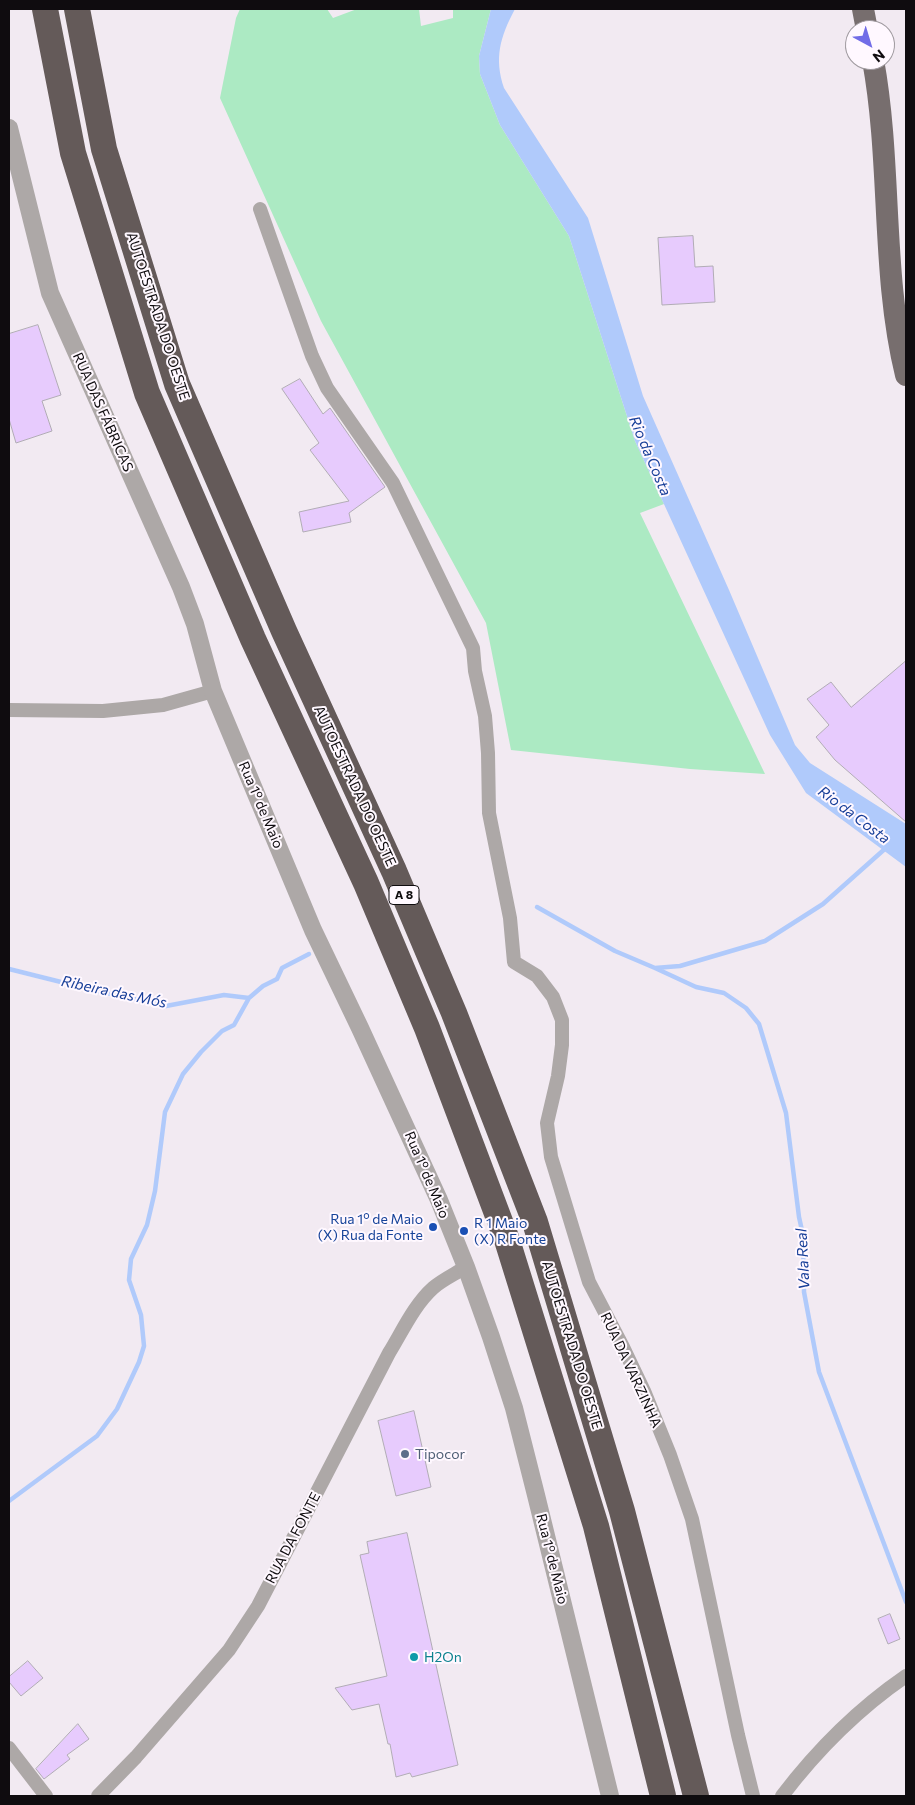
<!DOCTYPE html>
<meta charset="utf-8">
<style>
body{margin:0}
#map{position:relative;width:915px;height:1805px;overflow:hidden;background:#f2eaf2;font-family:Commissioner,sans-serif}
canvas{display:block}
.frame{position:absolute;inset:0;border:10px solid #0f0c0f;pointer-events:none}
.north{position:absolute;left:845px;top:20px;width:50px;height:50px;box-sizing:border-box;background:#fff8ff;border:1px solid #9f9a9f;border-radius:50%;rotate:141deg;font-size:14px;font-weight:700;line-height:20px;text-align:center;color:#0f0c0f}
.north::after{content:'';display:block;margin:auto;width:18px;height:22px;background:#716ce7;clip-path:polygon(50% 0,100% 100%,50% 72%,0 100%)}
</style>
<div id="map">
<canvas width="915" height="1805"></canvas>
<div class="frame"></div>
<div class="north">N</div>
</div>
<script>
const ctx = document.querySelector('canvas').getContext('2d');
ctx.lineJoin = 'round';
function fill(path, color) {
  ctx.fillStyle = color;
  ctx.fill(path, 'evenodd');
}
function strokePath(path, color, width, dash) {
  ctx.strokeStyle = color;
  ctx.lineWidth = width;
  ctx.lineCap = dash ? 'butt' : 'round';
  ctx.setLineDash(dash || []);
  ctx.stroke(path);
}
function write(font, color, halo, rows, align = 'center') {
  ctx.font = font + ' Commissioner,sans-serif';
  ctx.lineWidth = 4;
  ctx.setLineDash([]);
  ctx.textBaseline = 'middle';
  ctx.strokeStyle = halo;
  ctx.fillStyle = color;
  for (const [text, x, y, turn = 0] of rows) {
    ctx.save();
    ctx.translate(x, y);
    ctx.rotate((+turn || 0) * Math.PI / 180);
    ctx.textAlign = isNaN(turn) ? turn : align;
    if (halo) ctx.strokeText(text, 0, 0);
    ctx.fillText(text, 0, 0);
    ctx.restore();
  }
}
fill(new Path2D(`
 M240,9H327L333,18L357,9H419L421,26L453,18V9H491L479,56L480,74L500,125L569,236L635,441L664,504L640,513L765,774L690,769L511,750L486,623L321,321L220,98L236,18Z`), '#aceac3');
fill(new Path2D(`
 M491,9H515C500,37 494,58 504,88L588,218L643,396L729,590L795,745L810,763L906,824V867L806,793L770,735L635,441L569,236L500,125L480,74L479,56Z`), '#b0cafb');
strokePath(new Path2D(`
 M537,907L615,951L655,968L680,966L765,941L823,904L887,847
 M655,968L696,987L724,993L746,1008L759,1024L786,1113L799,1217L803,1235L804,1292L819,1372L906,1602
 M9,969L93,990L166,1006L224,995L249,998
 M9,1501L97,1436L117,1409L139,1362L144,1346L141,1315L129,1280L131,1259L147,1225L155,1191L165,1112L183,1074L201,1052L222,1031L234,1025L249,998L263,986L277,979L282,968L309,954`), '#b0cafb', 4.5);
const building = new Path2D(`
 M693,236L695,267L713,266L715,302L662,305L658,238Z
 M38,325L61,395L42,401L52,431L16,443L9,419V334Z
 M300,379L323,414L330,408L385,487L349,513L351,522L303,532L299,512L349,501L310,450L319,443L282,389Z
 M906,661V822L835,760L816,737L829,725L807,699L831,682L851,707Z
 M414,1411L431,1487L396,1496L378,1421Z
 M407,1533L458,1765L412,1777L410,1773L396,1777L390,1744H388L379,1704L352,1710L335,1688L387,1676L360,1555L369,1553L367,1542Z
 M890,1614L900,1639L888,1644L878,1619Z
 M28,1661L43,1678L21,1696L9,1682V1677Z
 M78,1724L89,1739L67,1755L70,1759L44,1779L36,1769Z`);
fill(building, '#e7cbfd');
strokePath(building, '#b1acb5', 1);
strokePath(new Path2D(`
 M260,209L312,356L327,388L393,483L473,648L475,671L485,716L488,753L489,813L510,918L514,962L537,976L553,997L562,1020V1045L558,1076L547,1123L551,1157L589,1282L623,1347L644,1391L670,1455L692,1519L738,1735L753,1796
 M9,710L103,711L163,705L213,691
 M9,1748L46,1796
 M98,1796L136,1757L229,1650L258,1606L389,1353C402,1332 414,1305 433,1288C442,1280 455,1274 466,1267
 M782,1796C817,1750 858,1709 906,1676`), '#ada8a7', 14);
strokePath(new Path2D(`
 M9,128L50,293L181,587L195,624L213,691L313,930L360,1028L439,1200L466,1267L491,1337L514,1408L536,1495L610,1796`), '#ada8a7', 18);
strokePath(new Path2D(`
 M863,9L867,30
 M873,60C892,164 881,273 906,375`), '#776e6e', 22);
strokePath(new Path2D(`
 M45,9L73,153L147,393L253,639L366,883L427,1028L507,1240L596,1526L663,1796
 M77,9L104,149L177,384L284,631L394,871L454,1013L535,1222L622,1511L696,1796`), '#645a59', 26);
for (const [x, y, r, color] of [
 [433,1227,5,"#1a4fb4"],
 [464,1231,5,"#1a4fb4"],
 [405,1454,5,"#5c6f8a"],
 [414,1657,5,"#0f9aa8"]
]) {
  const dot = new Path2D();
  dot.arc(x, y, r, 0, 2 * Math.PI);
  ctx.fillStyle = color;
  ctx.fill(dot);
  strokePath(dot, '#fff8ff', 2);
}
for (const [x, y, w] of [
 [404,895,30]
]) {
  const box = new Path2D();
  box.roundRect(x - w / 2, y - 9.5, w, 19, 4);
  ctx.fillStyle = '#fff8ff';
  ctx.fill(box);
  strokePath(box, '#0f0c0f', 1);
}
write('bold 12px', '#0f0c0f', null, [
 ["A 8",404,895]
]);
write('14px', '#0f0c0f', '#fff8ff', [
 ["AUTOESTRADA DO OESTE",158,316,72],
 ["RUA DAS FÁBRICAS",103,412,66],
 ["AUTOESTRADA DO OESTE",355,786,65],
 ["Rua 1º de Maio",261,805,67],
 ["Rua 1º de Maio",427,1175,67],
 ["AUTOESTRADA DO OESTE",572,1345,73],
 ["RUA DA VARZINHA",631,1370,65],
 ["RUA DA FONTE",293,1538,-62],
 ["Rua 1º de Maio",552,1559,76]
]);
write('14px', '#164399', '#fff8ff', [
 ["Rua 1º de Maio",423,1219],
 ["(X) Rua da Fonte",423,1235],
 ["R 1 Maio",474,1223,"left"],
 ["(X) R Fonte",474,1239,"left"]
], 'right');
write('14px', '#4e5e75', '#fff8ff', [
 ["Tipocor",415,1454]
], 'left');
write('14px', '#0d838f', '#fff8ff', [
 ["H2On",424,1657]
], 'left');
write('italic 15px', '#173e98', '#fff8ff', [
 ["Rio da Costa",650,456,67],
 ["Rio da Costa",854,815,37],
 ["Ribeira das Mós",114,992,12],
 ["Vala Real",803,1259,-93]
]);
</script>
